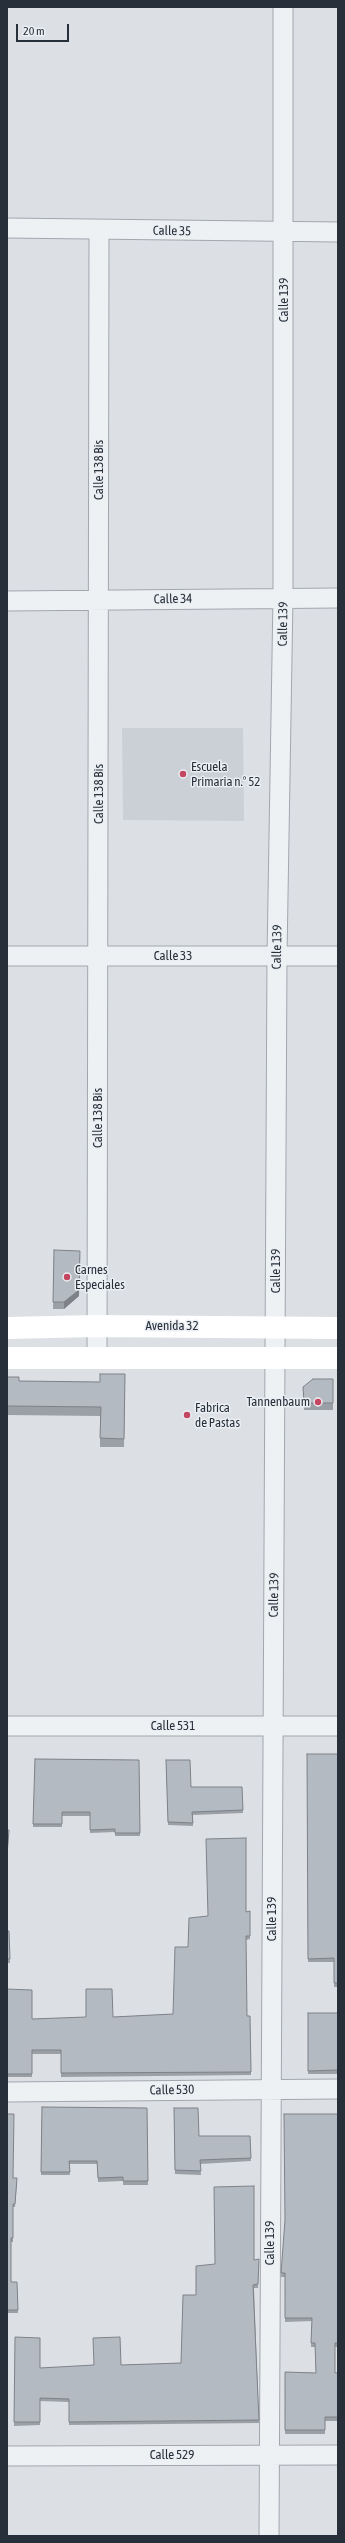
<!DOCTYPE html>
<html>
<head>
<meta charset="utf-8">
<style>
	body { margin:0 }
	#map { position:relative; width:345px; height:2543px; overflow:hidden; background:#dce0e5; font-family:"Asap Condensed",sans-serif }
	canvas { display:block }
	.frame { position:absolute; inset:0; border:8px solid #272f3a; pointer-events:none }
	.scale { position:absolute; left:16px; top:24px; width:53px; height:18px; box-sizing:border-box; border:2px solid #272f3a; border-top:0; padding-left:5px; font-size:12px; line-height:14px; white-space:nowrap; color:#272f3a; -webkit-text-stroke:3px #ebeff3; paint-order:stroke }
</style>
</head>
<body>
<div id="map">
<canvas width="345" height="2543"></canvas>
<div class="frame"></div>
<div class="scale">20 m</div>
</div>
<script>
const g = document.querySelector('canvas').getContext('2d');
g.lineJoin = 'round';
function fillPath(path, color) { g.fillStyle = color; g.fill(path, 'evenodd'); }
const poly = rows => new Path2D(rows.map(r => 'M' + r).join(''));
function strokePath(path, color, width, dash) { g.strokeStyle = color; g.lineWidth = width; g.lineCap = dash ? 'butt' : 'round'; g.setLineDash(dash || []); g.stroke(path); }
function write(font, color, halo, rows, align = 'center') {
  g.font = font + ' "Asap Condensed",sans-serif'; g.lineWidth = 3; g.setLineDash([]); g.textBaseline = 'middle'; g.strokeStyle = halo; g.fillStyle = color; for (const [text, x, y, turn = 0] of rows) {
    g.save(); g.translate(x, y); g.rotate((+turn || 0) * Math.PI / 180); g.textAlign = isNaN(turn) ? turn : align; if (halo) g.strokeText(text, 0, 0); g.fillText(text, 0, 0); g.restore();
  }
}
fillPath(poly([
	[122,728,243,728,244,821,123,820]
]), '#cad0d6');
const minor = poly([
	[7,228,338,232],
	[7,601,338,598],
	[7,956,338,956],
	[97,1358,99,230],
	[7,1726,338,1726],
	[7,2092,338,2089],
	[7,2456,338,2455],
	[269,2536,277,956,283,597,283,7]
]);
strokePath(minor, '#a2a7ae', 21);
strokePath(minor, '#eef1f4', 19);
strokePath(poly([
	[7,1328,96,1326,338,1328],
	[7,1358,338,1358]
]), '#fff', 22);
fillPath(poly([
	[54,1250,79,1296,64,1309,53,1309],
	[125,1374,124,1447,100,1447,100,1416,7,1415,7,1377,19,1381,100,1382],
	[333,1379,333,1410,304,1410,303,1387],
	[307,1754,338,1754,338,1987,334,1987,334,1962,308,1962],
	[35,1759,139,1760,140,1836,115,1836,115,1832,90,1833,90,1816,62,1816,62,1827,33,1827],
	[166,1760,191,1787,242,1787,243,1813,193,1815,193,1826,168,1825],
	[250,1911,250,1939,246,1940,247,2016,250,2016,251,2075,61,2077,61,2054,32,2054,32,2077,7,2077,7,1989,32,2019,113,2017,173,2014,188,1947,246,1912],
	[7,1931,9,1931,10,1963,7,1963],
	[308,2013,338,2013,338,2074,308,2074],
	[42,2107,147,2108,148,2185,123,2185,123,2181,98,2182,97,2164,69,2164,70,2175,41,2175],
	[174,2108,199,2136,250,2136,251,2161,200,2164,201,2175,175,2174],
	[7,2114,13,2178,17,2182,15,2207,13,2207,13,2242,11,2242,11,2282,17,2282,18,2313,7,2313],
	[338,2114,338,2347,335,2347,335,2373,338,2373,338,2421,325,2421,325,2434,285,2434,285,2372,316,2373,315,2347,311,2347,312,2321,285,2322,285,2277,281,2277,285,2220],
	[254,2260,259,2263,258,2288,254,2288,259,2423,69,2425,69,2402,40,2401,40,2425,14,2426,15,2337,40,2368,181,2363,196,2295]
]), '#9ba0a7');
fillPath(poly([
	[80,1251,79,1296,64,1309,64,1302]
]), '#7e8288');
const building = poly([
	[54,1250,80,1251,79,1290,64,1302,53,1302,54,1250],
	[100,1374,125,1374,124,1439,100,1438,101,1407,7,1406,7,1377,19,1377,19,1381,100,1382,100,1374],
	[313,1379,333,1379,333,1403,304,1403,303,1387,313,1379],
	[307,1754,338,1754,338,1983,334,1983,334,1958,308,1959,307,1754],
	[35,1759,139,1760,140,1833,115,1833,115,1829,90,1830,90,1812,62,1812,62,1824,33,1824,35,1759],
	[166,1760,190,1760,191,1787,242,1787,243,1810,192,1812,193,1823,168,1822,166,1760],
	[7,1830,9,1830,7,1855,7,1830],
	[246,1838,246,1912,250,1911,250,1936,246,1936,247,2016,250,2016,251,2072,61,2073,61,2050,32,2050,32,2074,7,2074,7,1989,32,1990,32,2019,86,2017,86,1989,112,1989,113,2017,173,2014,175,1947,188,1947,189,1918,208,1916,206,1839,246,1838],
	[7,1931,9,1931,10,1959,7,1959,7,1931],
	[308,2013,338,2013,338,2070,308,2071,308,2013],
	[42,2107,147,2108,148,2181,123,2181,123,2177,98,2178,97,2161,69,2161,70,2172,41,2172,42,2107],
	[174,2108,198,2108,199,2136,250,2136,251,2158,200,2160,201,2171,175,2170,174,2108],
	[7,2114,14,2114,13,2178,17,2178,15,2204,13,2204,13,2238,11,2238,11,2282,17,2282,18,2310,7,2310,7,2114],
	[284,2114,338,2114,338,2343,335,2343,335,2373,338,2373,338,2417,325,2417,325,2430,285,2430,285,2372,316,2373,315,2343,311,2343,312,2318,285,2318,285,2273,281,2273,285,2220,284,2114],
	[254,2186,254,2260,259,2259,258,2284,253,2285,259,2420,69,2422,69,2399,40,2398,40,2422,14,2422,15,2337,40,2338,40,2368,94,2365,93,2338,120,2337,121,2365,181,2363,183,2295,196,2295,196,2266,215,2264,214,2187,254,2186]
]);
fillPath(building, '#b4bac2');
strokePath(building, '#7e8288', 1);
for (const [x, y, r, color] of [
	[183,774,4,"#c44762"],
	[67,1277,4,"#c44762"],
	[318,1402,4,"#c44762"],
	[187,1415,4,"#c44762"]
]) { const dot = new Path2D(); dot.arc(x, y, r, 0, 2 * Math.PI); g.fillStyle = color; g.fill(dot); strokePath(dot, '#ebeff3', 1.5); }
write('13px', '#272f3a', '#ebeff3', [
	["Calle 35",172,231,1],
	["Calle 139",284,300,-90],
	["Calle 138 Bis",99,470,-90],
	["Calle 34",173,599,-1],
	["Calle 139",283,624,-89],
	["Calle 138 Bis",99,794,-90],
	["Calle 139",277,947,-89],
	["Calle 33",173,956],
	["Calle 138 Bis",98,1118,-90],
	["Calle 139",276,1271,-90],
	["Avenida 32",172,1326],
	["Calle 139",274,1595,-89],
	["Calle 531",173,1726],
	["Calle 139",272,1919,-90],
	["Calle 530",172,2090,-1],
	["Calle 139",270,2243,-90],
	["Calle 529",172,2455]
]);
write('13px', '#272f3a', '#ebeff3', [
	["Escuela",191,767],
	["Primaria n.° 52",191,782],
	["Carnes",75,1270],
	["Especiales",75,1285],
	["Tannenbaum",310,1402,"right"],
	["Fabrica",195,1408],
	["de Pastas",195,1423]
], 'left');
</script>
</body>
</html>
